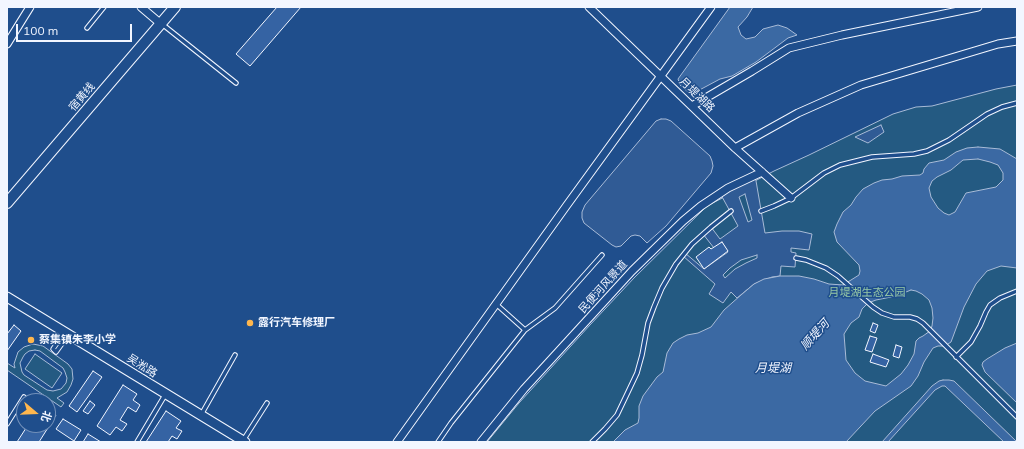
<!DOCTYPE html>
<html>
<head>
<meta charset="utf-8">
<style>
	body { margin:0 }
	#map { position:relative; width:1024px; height:449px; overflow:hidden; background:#1f4e8c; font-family:Mulish,"Noto Sans SC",sans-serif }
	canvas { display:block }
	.frame { position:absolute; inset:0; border:8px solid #f2f6ff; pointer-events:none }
	.north { position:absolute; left:16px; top:393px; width:40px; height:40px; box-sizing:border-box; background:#1f4e8c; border:1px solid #7391ba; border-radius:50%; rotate:109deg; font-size:11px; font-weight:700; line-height:16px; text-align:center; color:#f2f6ff }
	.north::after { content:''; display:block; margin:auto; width:14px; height:18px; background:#ffb74d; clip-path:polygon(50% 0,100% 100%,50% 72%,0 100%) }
	.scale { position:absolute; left:16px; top:24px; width:116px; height:18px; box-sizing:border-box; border:2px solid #f2f6ff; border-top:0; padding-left:5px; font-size:12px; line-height:14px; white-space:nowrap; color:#f2f6ff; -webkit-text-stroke:3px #1f4e8c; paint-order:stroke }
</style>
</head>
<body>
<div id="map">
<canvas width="1024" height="449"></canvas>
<div class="frame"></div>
<div class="north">北</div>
<div class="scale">100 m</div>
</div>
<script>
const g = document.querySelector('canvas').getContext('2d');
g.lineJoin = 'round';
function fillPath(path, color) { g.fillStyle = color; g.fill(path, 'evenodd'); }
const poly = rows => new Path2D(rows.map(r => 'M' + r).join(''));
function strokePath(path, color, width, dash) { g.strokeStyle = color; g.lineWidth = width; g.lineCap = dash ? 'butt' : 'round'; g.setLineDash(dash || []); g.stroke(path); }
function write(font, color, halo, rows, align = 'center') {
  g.font = font + ' Mulish,"Noto Sans SC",sans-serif'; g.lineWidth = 3; g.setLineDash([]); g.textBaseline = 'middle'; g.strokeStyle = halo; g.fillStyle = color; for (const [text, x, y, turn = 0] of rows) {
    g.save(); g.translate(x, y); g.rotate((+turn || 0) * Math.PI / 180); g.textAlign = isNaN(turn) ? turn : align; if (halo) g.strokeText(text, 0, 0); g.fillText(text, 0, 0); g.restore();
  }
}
const green = poly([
	[1017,85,1017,442,487,442,519,403,590,325,634,278,707,206,774,171,809,155,893,114,916,107,932,106,996,89,1017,85],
	[33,344,43,346,68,364,72,369,73,379,71,385,67,392,57,398,64,403,61,407,7,370,7,363,15,368,14,364,18,352,24,347,33,344],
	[35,350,40,351,63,368,65,372,67,378,66,383,61,389,53,391,47,390,24,375,22,372,20,363,23,357,25,354,29,351,35,350],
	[35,354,62,373,52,388,25,369,35,354]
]);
fillPath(green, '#245a82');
strokePath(green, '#a8bbd7', 1);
const parking = poly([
	[661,119,666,119,671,121,710,156,712,161,713,166,711,173,666,226,647,243,640,236,635,235,631,236,621,246,616,247,612,245,584,223,582,218,582,212,585,205,656,121,661,119],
	[881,125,884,132,868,143,855,137,881,125],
	[755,175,765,233,782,231,799,231,812,234,809,250,791,248,791,252,796,253,795,267,781,266,780,276,772,277,754,284,737,298,731,292,723,303,709,294,715,284,683,256,685,253,704,269,728,252,722,242,714,248,703,234,711,227,720,239,738,226,720,193,755,175],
	[745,194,752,220,748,222,739,197,745,194],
	[757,255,757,258,746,263,735,269,725,278,723,275,730,268,741,260,757,255]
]);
fillPath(parking, '#305b95');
strokePath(parking, '#a8bbd7', 1);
const water = poly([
	[730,7,753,7,747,17,738,27,741,35,746,39,755,37,763,29,778,25,787,28,797,35,788,38,756,62,732,76,720,79,692,94,688,92,680,85,678,79,730,7],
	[978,147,1000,149,1017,159,1017,268,1001,266,987,271,976,284,964,307,951,342,945,346,938,346,933,348,924,362,918,376,911,386,875,411,846,442,613,442,625,430,638,423,639,418,639,406,643,396,657,377,663,372,667,353,673,343,679,339,687,335,698,333,711,327,724,310,741,295,754,284,764,279,780,276,799,276,814,279,829,284,843,285,859,275,860,271,859,265,837,242,834,232,837,224,843,212,851,205,856,197,863,189,874,183,882,180,892,179,902,176,920,175,923,173,924,169,929,163,944,160,956,152,967,148,978,147],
	[978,159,990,162,998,165,1003,173,1003,180,996,187,966,193,955,212,949,215,944,213,938,208,931,197,929,188,932,181,937,177,951,170,963,160,978,159],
	[911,290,916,291,922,294,929,300,932,308,933,318,932,326,930,331,923,336,919,338,916,341,914,354,908,365,901,374,886,386,865,381,855,373,846,360,844,334,851,323,859,317,862,309,868,303,876,300,896,296,911,290],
	[1017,343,1017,403,985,372,982,365,983,362,987,359,1005,348,1017,343],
	[943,380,949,380,954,381,1017,442,1004,442,945,386,942,386,935,390,888,442,882,442,932,386,939,381,943,380]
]);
fillPath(water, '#3b69a3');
strokePath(water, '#a8bbd7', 1);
const building = poly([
	[277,7,301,7,250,66,236,54,277,7],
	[722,242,728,251,704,269,696,257,709,247,711,249,722,242],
	[873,323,878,325,875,333,870,331,873,323],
	[14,325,21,331,7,351,7,334,14,325],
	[870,336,877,338,872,352,865,350,870,336],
	[896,345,902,347,899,358,893,356,896,345],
	[873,354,889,360,886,367,870,362,873,354],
	[93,371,102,377,77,412,69,406,93,371],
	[123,385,137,394,133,400,140,405,136,412,128,407,120,420,127,424,122,431,116,427,110,435,97,426,123,385],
	[90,401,95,405,88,414,83,411,90,401],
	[48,410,56,415,39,442,17,442,28,425,48,425,48,410],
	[166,411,181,421,176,428,182,431,177,439,172,436,168,442,146,442,166,411],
	[63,419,81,430,74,441,56,429,63,419],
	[88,434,101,442,83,442,88,434]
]);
fillPath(building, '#3563a3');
strokePath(building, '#f2f6ff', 1);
const service = poly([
	[162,24,236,83],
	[87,28,104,7],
	[761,211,774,206,791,198,824,173,840,165,872,157,914,154,927,151,949,140,987,114,1002,107,1017,103],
	[796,258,806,260,826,268,838,276,873,307,882,313,894,317,910,317,917,319,923,323,1017,417],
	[496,304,525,330],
	[64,333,53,349,56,352,69,334],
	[956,357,971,342,980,326,986,312,990,305,1000,298,1017,291],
	[201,415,235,355],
	[7,424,24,397],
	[244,439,267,403],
	[137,442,165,395],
	[438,442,451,423,525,330,555,308,602,255],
	[592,442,605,429,617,415,628,392,637,373,642,355,648,323,654,307,662,288,676,264,692,244,711,227,731,211]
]);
const minor = poly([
	[141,7,161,24],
	[589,7,735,148,791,198],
	[7,44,30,7],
	[692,106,752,71,789,48,842,35,978,7],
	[735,148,798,113,861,85,998,44,1017,41],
	[397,442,567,205,711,7],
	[481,442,524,389,632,271,683,221,701,206,728,188,762,172]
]);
const tertiary = poly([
	[7,297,245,442]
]);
const secondary = poly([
	[7,203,175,7]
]);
strokePath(service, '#f2f6ff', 5.5);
strokePath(minor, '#f2f6ff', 9);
strokePath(tertiary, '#f2f6ff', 11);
strokePath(secondary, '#f2f6ff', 12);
strokePath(service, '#1f4e8c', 3.5);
strokePath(minor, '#1f4e8c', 7);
strokePath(tertiary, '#1f4e8c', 9);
strokePath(secondary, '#1f4e8c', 10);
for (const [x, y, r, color] of [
	[250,323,4,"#ffb74d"],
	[31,340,4,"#ffb74d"]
]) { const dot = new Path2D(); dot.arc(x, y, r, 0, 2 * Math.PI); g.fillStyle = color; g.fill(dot); strokePath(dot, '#1f4e8c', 1.5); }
write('11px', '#f2f6ff', '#1f4e8c', [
	["月堤湖路",697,95,44],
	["宿黄线",82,97,-49],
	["民便河风景道",603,287,-48],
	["吴淞路",142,366,32]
]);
write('11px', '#97c8a6', '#1f4e8c', [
	["月堤湖生态公园",867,293]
]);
write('bold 11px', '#f2f6ff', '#1f4e8c', [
	["露行汽车修理厂",258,323],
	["蔡集镇朱李小学",39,340]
], 'left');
write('italic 12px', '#f2f6ff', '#1f4e8c', [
	["顺堤河",815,335,-48],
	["月堤湖",773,368]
]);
</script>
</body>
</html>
